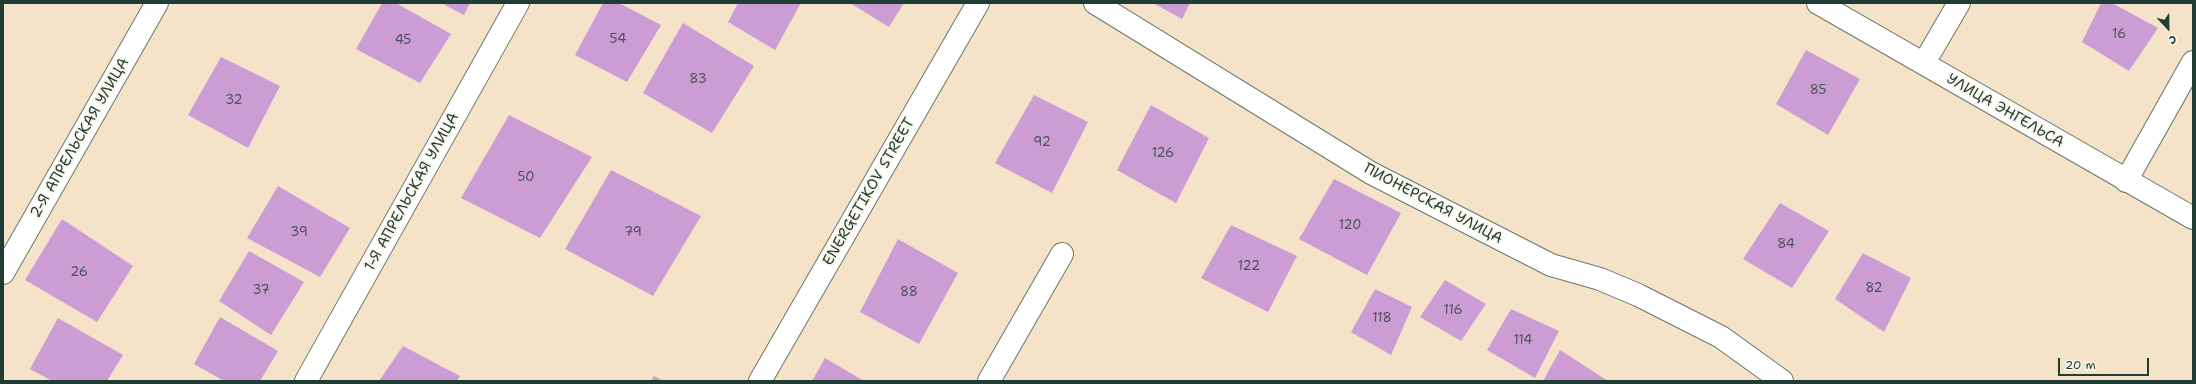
<!DOCTYPE html>
<html>
<head>
<meta charset="utf-8">
<style>
	body { margin:0 }
	#map { position:relative; width:2196px; height:384px; overflow:hidden; background:#f5e3c9; font-family:"Shantell Sans",sans-serif }
	canvas { display:block }
	.frame { position:absolute; inset:0; border:4px solid #1f3d34; pointer-events:none }
	.north { position:absolute; left:2148px; top:8px; width:40px; height:40px; -webkit-text-stroke:3px #fbf7ec; paint-order:stroke; rotate:158deg; font-size:11px; font-weight:700; line-height:16px; text-align:center; color:#1f3d34 }
	.north::after { content:''; display:block; margin:auto; width:14px; height:18px; background:#1f3d34; clip-path:polygon(50% 0,100% 100%,50% 72%,0 100%) }
	.scale { position:absolute; left:2058px; top:358px; width:91px; height:18px; box-sizing:border-box; border:2px solid #1f3d34; border-top:0; padding-left:5px; font-size:12px; line-height:14px; white-space:nowrap; color:#1f3d34; -webkit-text-stroke:3px #fbf7ec; paint-order:stroke }
</style>
</head>
<body>
<div id="map">
<canvas width="2196" height="384"></canvas>
<div class="frame"></div>
<div class="north">С</div>
<div class="scale">20 m</div>
</div>
<script>
const g = document.querySelector('canvas').getContext('2d');
g.lineJoin = 'round';
function fillPath(path, color) { g.fillStyle = color; g.fill(path, 'evenodd'); }
const poly = rows => new Path2D(rows.map(r => 'M' + r).join(''));
function strokePath(path, color, width, dash) { g.strokeStyle = color; g.lineWidth = width; g.lineCap = dash ? 'butt' : 'round'; g.setLineDash(dash || []); g.stroke(path); }
function write(font, color, halo, rows, align = 'center') {
  g.font = font + ' "Shantell Sans",sans-serif'; g.lineWidth = 4; g.setLineDash([]); g.textBaseline = 'middle'; g.strokeStyle = halo; g.fillStyle = color; for (const [text, x, y, turn = 0] of rows) {
    g.save(); g.translate(x, y); g.rotate((+turn || 0) * Math.PI / 180); g.textAlign = isNaN(turn) ? turn : align; if (halo) g.strokeText(text, 0, 0); g.fillText(text, 0, 0); g.restore();
  }
}
fillPath(poly([
	[382,3,396,3,451,34,420,83,356,49],
	[441,3,470,3,464,15],
	[603,3,619,3,661,25,627,82,575,55],
	[738,3,801,3,775,50,728,22],
	[850,3,904,3,889,27],
	[1153,3,1190,3,1182,19],
	[2101,3,2112,3,2158,28,2129,71,2082,42],
	[683,23,754,66,712,133,643,93],
	[1806,50,1860,79,1828,135,1776,104],
	[221,57,280,86,248,148,188,115],
	[1034,95,1088,122,1052,193,995,163],
	[1151,105,1209,138,1176,203,1117,170],
	[509,115,592,157,540,238,461,198],
	[611,170,701,216,653,296,565,249],
	[1334,179,1401,213,1367,275,1299,239],
	[278,186,350,228,320,277,247,238],
	[1780,203,1829,231,1792,288,1743,259],
	[62,219,133,266,97,322,25,280],
	[1231,225,1297,256,1268,312,1201,278],
	[898,239,958,273,919,344,860,312],
	[249,251,304,282,271,335,219,301],
	[1863,253,1911,278,1884,332,1835,299],
	[1445,280,1486,304,1461,341,1420,317],
	[1375,289,1412,307,1391,355,1351,332],
	[1511,309,1559,331,1535,378,1487,350],
	[220,317,278,351,260,381,224,381,194,364],
	[58,318,123,355,107,381,52,381,30,369],
	[403,346,460,376,457,381,379,381],
	[1560,350,1608,381,1543,381],
	[825,358,864,381,812,381],
	[654,376,664,381,651,381]
]), '#cc9cd4');
const minor = poly([
	[1095,3,1371,173,1551,265,1600,279,1638,295,1721,337,1782,381],
	[1818,3,2193,218],
	[1924,63,1959,3],
	[2126,181,2193,62],
	[3,273,157,3],
	[306,381,518,3],
	[760,381,978,3],
	[989,381,1062,254]
]);
strokePath(minor, '#6a7768', 24);
strokePath(minor, '#fff', 22);
write('13px', '#4a555c', null, [
	["16",2119,35],
	["54",618,40],
	["45",403,41],
	["83",698,80],
	["85",1818,91],
	["32",234,101],
	["92",1042,143],
	["126",1163,154],
	["50",526,178],
	["120",1350,226],
	["39",299,233],
	["79",633,233],
	["84",1786,245],
	["122",1249,267],
	["26",79,273],
	["82",1874,289],
	["37",261,291],
	["88",909,293],
	["116",1453,311],
	["118",1382,319],
	["114",1523,341]
]);
write('15px', '#1f3d34', '#fbf7ec', [
	["УЛИЦА ЭНГЕЛЬСА",2005,111,30],
	["2-Я АПРЕЛЬСКАЯ УЛИЦА",80,138,-60],
	["1-Я АПРЕЛЬСКАЯ УЛИЦА",412,192,-61],
	["ENERGETIKOV STREET",869,192,-60],
	["ПИОНЕРСКАЯ УЛИЦА",1433,204,28]
]);
</script>
</body>
</html>
